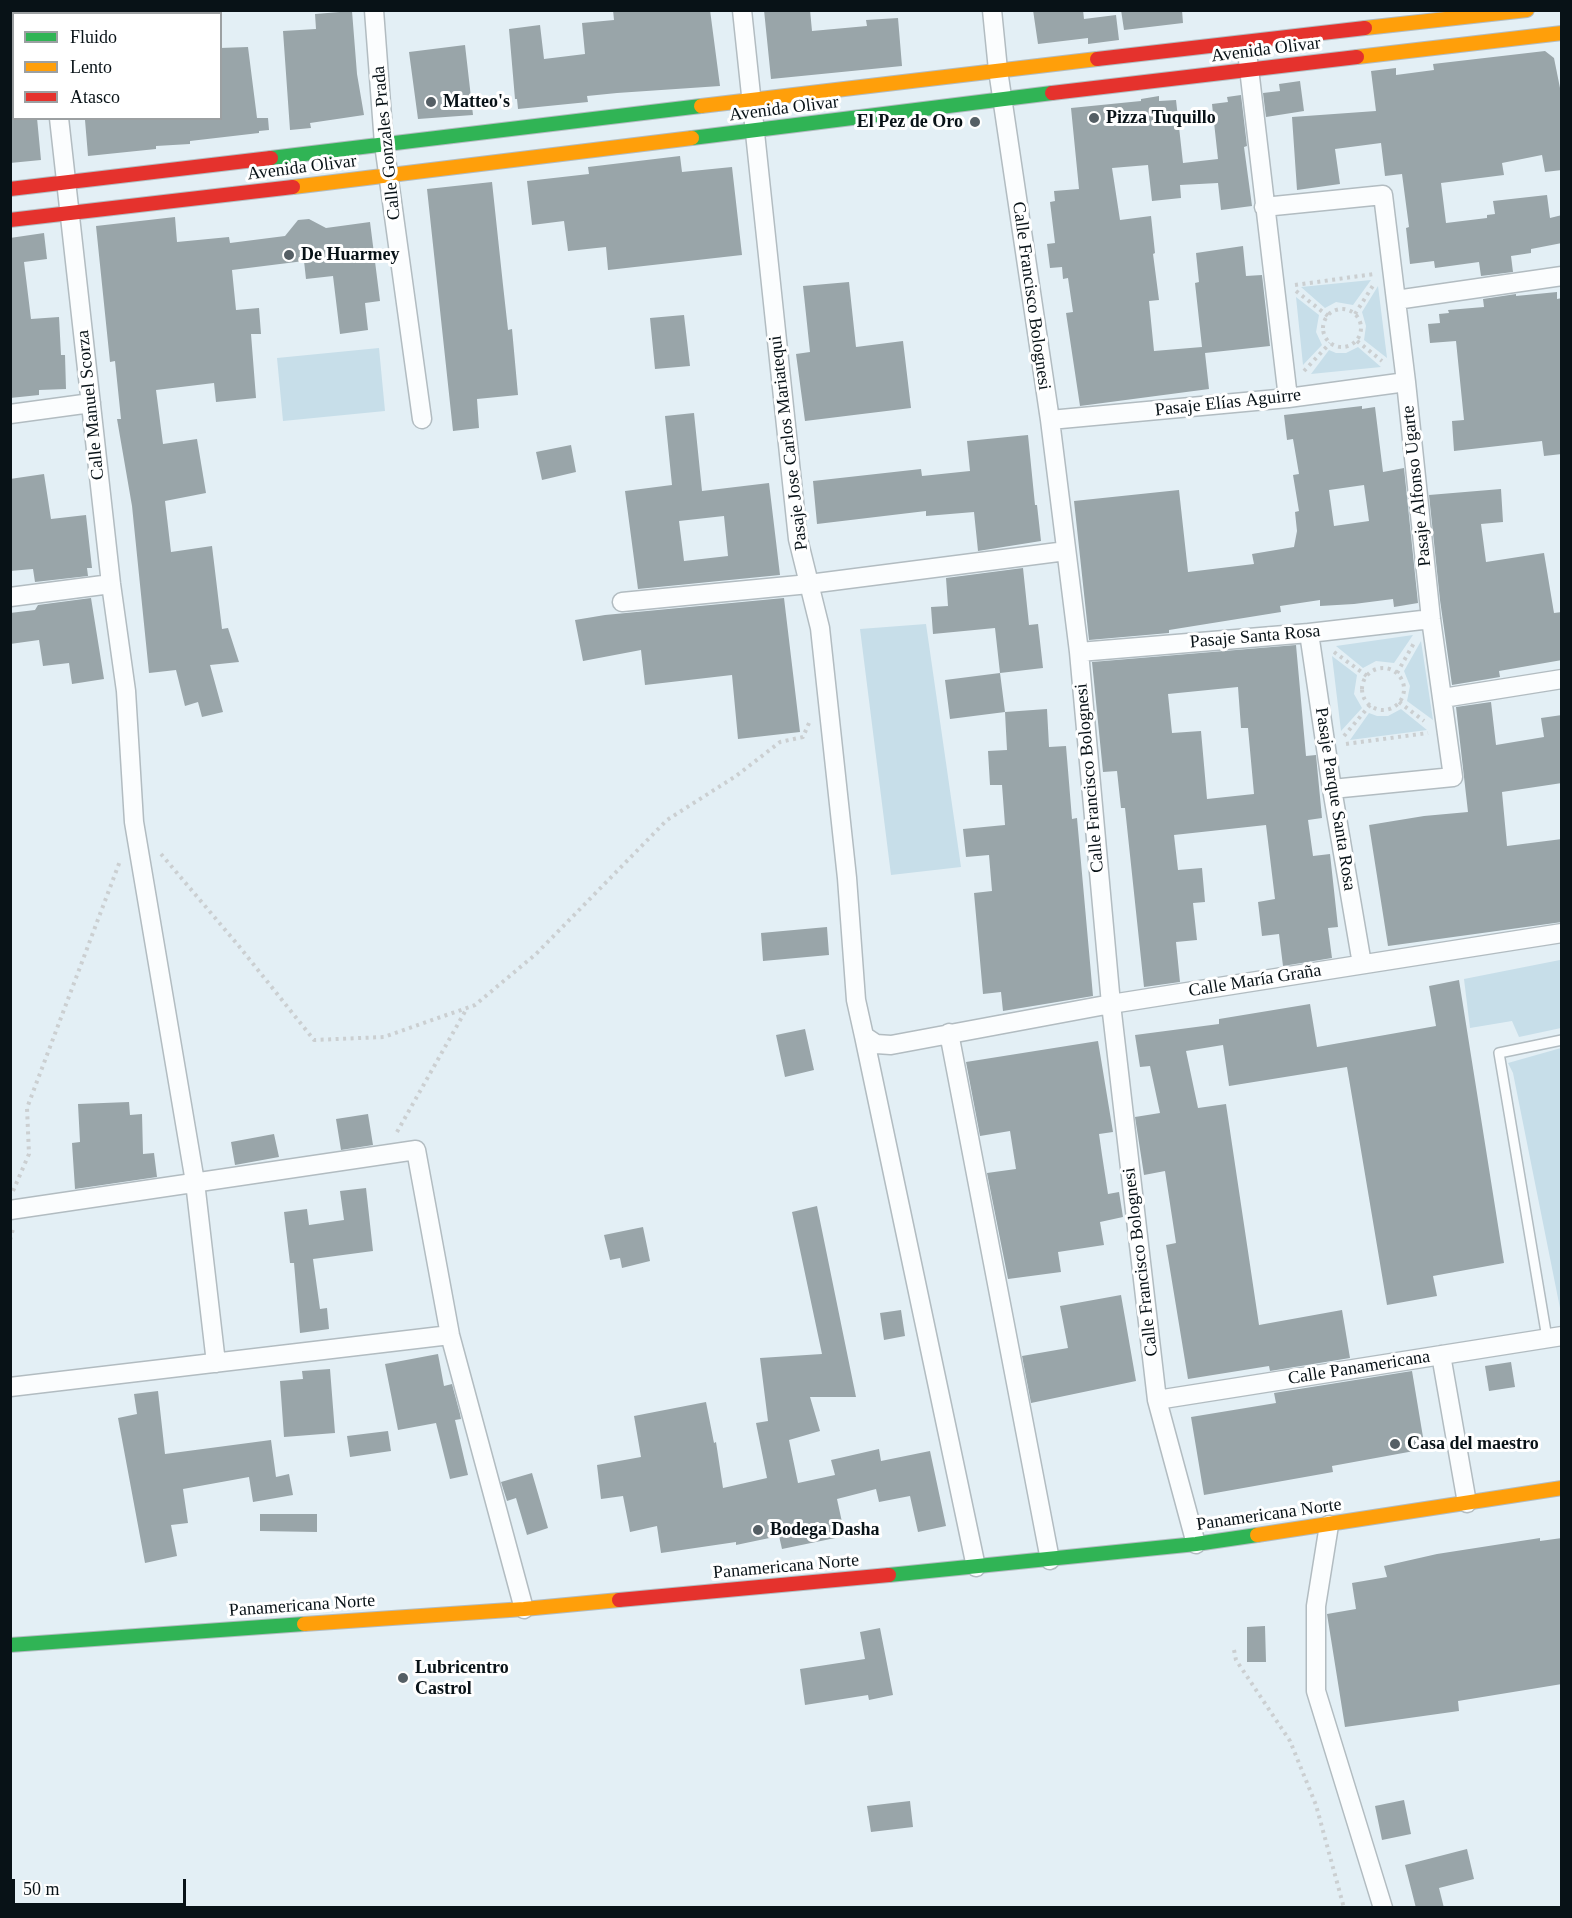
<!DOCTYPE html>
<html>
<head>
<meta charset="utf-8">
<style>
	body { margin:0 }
	#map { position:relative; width:1572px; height:1918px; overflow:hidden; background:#e3eff5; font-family:Georgia,serif }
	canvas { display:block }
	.frame { position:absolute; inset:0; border:12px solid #081217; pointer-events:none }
	.legend { position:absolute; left:12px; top:12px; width:210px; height:108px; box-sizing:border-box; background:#fff; border:2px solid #9ca0a2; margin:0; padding:8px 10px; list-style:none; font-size:18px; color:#081217 }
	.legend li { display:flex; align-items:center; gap:12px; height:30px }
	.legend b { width:30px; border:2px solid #9ca0a2 }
	.scale { position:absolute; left:12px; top:1879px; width:174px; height:27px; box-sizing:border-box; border:3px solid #081217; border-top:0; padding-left:8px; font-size:18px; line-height:21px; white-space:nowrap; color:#081217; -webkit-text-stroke:4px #fff; paint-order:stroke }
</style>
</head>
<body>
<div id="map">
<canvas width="1572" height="1918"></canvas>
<div class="frame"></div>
<ul class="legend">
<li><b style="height:8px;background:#30b455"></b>Fluido</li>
<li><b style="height:8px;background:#ff9f0a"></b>Lento</li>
<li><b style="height:8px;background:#e5322d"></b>Atasco</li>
</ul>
<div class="scale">50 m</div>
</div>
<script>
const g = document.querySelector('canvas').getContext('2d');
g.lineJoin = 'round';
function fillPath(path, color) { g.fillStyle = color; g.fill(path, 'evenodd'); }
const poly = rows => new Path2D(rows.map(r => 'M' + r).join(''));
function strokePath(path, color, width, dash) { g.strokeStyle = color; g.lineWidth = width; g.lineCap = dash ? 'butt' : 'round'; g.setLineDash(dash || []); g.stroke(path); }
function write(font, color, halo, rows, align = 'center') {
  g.font = font + ' Georgia,serif'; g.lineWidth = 6; g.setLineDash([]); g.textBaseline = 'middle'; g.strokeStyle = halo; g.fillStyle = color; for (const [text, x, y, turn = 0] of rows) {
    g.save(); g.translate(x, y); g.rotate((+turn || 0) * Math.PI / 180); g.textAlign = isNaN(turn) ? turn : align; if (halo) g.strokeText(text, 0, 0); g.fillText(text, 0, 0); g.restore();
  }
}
fillPath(poly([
	[1371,280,1353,305,1336,302,1325,308,1301,287],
	[1378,286,1387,358,1364,340,1366,326,1362,312],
	[1296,297,1319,315,1316,332,1322,345,1303,365],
	[1358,347,1381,367,1311,374,1329,350,1336,353,1346,353],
	[379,348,385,411,283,421,277,358],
	[926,624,961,867,891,875,860,629],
	[1413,635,1394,663,1376,661,1363,668,1336,646],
	[1421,641,1433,720,1407,701,1410,686,1404,671],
	[1332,656,1357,675,1354,694,1362,708,1341,731],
	[1401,709,1427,730,1350,740,1369,713,1377,716,1388,716],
	[1560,960,1561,1028,1519,1037,1512,1021,1470,1028,1464,979],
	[1561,1048,1562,1048,1561,1313,1513,1073,1508,1063]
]), '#c7dee9');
fillPath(poly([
	[613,10,710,10,720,86,617,93,587,96,588,102,518,109,517,99,515,99,509,29,540,25,544,59,585,54,582,23,614,20],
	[764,10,810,10,812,31,867,26,866,20,898,18,902,66,771,79],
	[1033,10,1083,10,1084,19,1116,15,1119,40,1088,44,1088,38,1038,44],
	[1121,10,1182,10,1183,23,1124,30],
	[352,11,357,74,364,115,310,123,311,128,290,130,283,31,316,29,315,14],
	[465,45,473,115,418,119,409,52],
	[248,47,257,118,268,118,269,130,259,131,259,133,190,141,190,144,156,146,156,149,88,156,85,120,220,118,220,48],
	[1545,51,1554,58,1562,98,1562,170,1545,172,1542,155,1502,163,1504,175,1441,183,1446,223,1487,218,1487,215,1495,214,1493,201,1547,195,1550,218,1562,215,1562,243,1531,249,1531,253,1511,256,1513,272,1481,276,1479,262,1435,268,1434,261,1410,264,1406,228,1409,227,1402,174,1385,176,1381,143,1335,149,1340,184,1297,190,1292,117,1376,111,1371,71,1396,68,1396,75,1434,70,1433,64],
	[1300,81,1304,111,1266,117,1263,93,1280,91,1279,84],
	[1241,95,1247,146,1244,147,1252,206,1221,210,1218,183,1180,185,1181,198,1152,201,1148,165,1112,168,1120,220,1151,216,1155,253,1153,254,1159,300,1149,301,1154,351,1202,347,1195,283,1199,282,1196,253,1243,246,1246,276,1262,275,1270,346,1205,353,1209,389,1080,406,1066,313,1073,312,1068,278,1063,279,1062,267,1050,268,1047,244,1055,243,1050,202,1055,201,1054,191,1079,189,1071,108,1141,101,1141,99,1159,96,1159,101,1176,100,1183,163,1218,159,1212,104,1228,102,1227,97],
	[10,118,37,118,41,160,10,163],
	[680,156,682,172,732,167,742,255,608,270,606,247,568,251,564,221,532,225,527,181,589,174,588,167],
	[492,182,503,285,508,330,512,329,518,395,477,399,479,428,453,431,427,189],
	[175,217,177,242,229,237,230,243,285,236,298,220,309,219,326,228,370,222,380,301,365,303,368,330,340,334,333,276,306,279,304,261,232,270,236,310,259,308,261,334,251,334,256,398,216,402,214,383,156,390,163,444,197,439,206,493,165,501,171,552,212,546,222,629,228,628,239,662,210,665,223,712,202,717,198,702,185,706,176,670,149,673,132,506,117,419,121,419,115,361,110,362,96,226],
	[44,233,47,259,24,262,31,319,59,317,61,355,65,355,66,389,39,390,39,395,10,398,10,238],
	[849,282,856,347,903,341,911,408,805,421,796,354,810,352,803,286],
	[1557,292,1557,299,1562,298,1562,454,1544,456,1542,441,1454,451,1452,421,1464,420,1456,341,1430,343,1428,324,1440,323,1439,314,1449,313,1448,310,1484,307,1483,299,1516,294,1516,296],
	[684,315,690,366,655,369,650,318],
	[1362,406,1362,409,1375,407,1383,472,1404,468,1418,603,1394,607,1393,599,1354,604,1320,606,1320,600,1280,606,1281,612,1169,630,1169,633,1089,640,1074,501,1179,490,1188,572,1254,564,1252,554,1294,547,1297,531,1295,512,1299,511,1293,475,1299,474,1293,439,1287,440,1284,415],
	[1364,485,1369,521,1334,526,1329,490],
	[694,413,702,491,769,483,780,575,638,589,625,491,672,485,665,416],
	[724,516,728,556,684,561,679,521],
	[1028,435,1035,505,1037,505,1041,541,978,551,974,512,926,516,926,511,817,524,813,481,921,469,922,476,970,471,967,441],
	[571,445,576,472,542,480,536,452],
	[44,474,51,519,86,515,92,568,87,568,88,576,35,582,33,569,10,571,10,479],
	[1501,489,1503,522,1481,524,1486,562,1544,553,1554,613,1562,612,1562,660,1499,671,1500,677,1452,685,1440,600,1429,495],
	[1023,568,1029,625,1038,624,1043,668,1000,673,995,628,933,634,931,607,948,606,946,578],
	[91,598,104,679,72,684,69,663,43,666,39,640,10,644,10,613,35,610,38,605],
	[784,598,800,732,738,739,732,675,645,685,641,650,583,661,575,620,605,615],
	[1296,645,1306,756,1316,755,1322,818,1308,820,1313,856,1330,854,1338,927,1328,928,1332,958,1283,966,1279,934,1262,936,1258,902,1275,899,1266,825,1174,835,1178,870,1202,868,1205,902,1193,903,1197,940,1176,942,1180,982,1144,987,1125,808,1121,808,1117,771,1103,772,1092,662],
	[1238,687,1241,728,1248,728,1254,794,1207,799,1201,731,1172,733,1168,694],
	[1000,673,1005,712,950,719,945,680],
	[1491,702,1496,745,1544,737,1541,718,1562,715,1562,783,1502,792,1507,846,1562,839,1562,922,1388,946,1369,825,1424,816,1468,812,1456,707],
	[1047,709,1049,747,1066,746,1072,819,1077,818,1093,996,1003,1011,1001,992,983,994,974,893,992,891,989,855,966,857,963,829,1005,825,1002,785,990,785,988,751,1007,750,1005,712],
	[827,927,829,955,763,961,761,933],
	[1459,980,1504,1263,1433,1276,1437,1296,1387,1305,1347,1067,1229,1086,1223,1045,1186,1051,1198,1108,1226,1104,1259,1325,1342,1310,1350,1358,1270,1371,1269,1366,1188,1379,1166,1245,1176,1243,1165,1171,1144,1175,1135,1117,1160,1113,1150,1066,1140,1067,1135,1035,1219,1024,1219,1019,1310,1004,1317,1047,1436,1026,1429,986],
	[805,1029,814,1070,785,1077,776,1035],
	[1098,1041,1113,1132,1099,1134,1102,1155,1108,1194,1119,1192,1123,1217,1100,1222,1104,1245,1058,1252,1061,1272,1008,1279,987,1173,1016,1169,1010,1131,980,1136,966,1062],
	[129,1102,130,1115,142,1114,143,1154,154,1153,157,1177,75,1189,72,1143,80,1142,78,1104],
	[368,1114,373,1145,341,1150,336,1119],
	[274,1134,279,1157,235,1165,231,1142],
	[366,1188,373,1251,313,1259,320,1309,327,1308,329,1329,300,1333,294,1263,290,1263,284,1212,307,1209,309,1225,344,1220,340,1191],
	[817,1206,856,1397,810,1397,820,1431,789,1440,798,1483,835,1475,831,1460,879,1449,881,1461,930,1451,946,1526,918,1532,910,1496,879,1502,876,1489,837,1499,845,1536,782,1549,779,1536,736,1545,736,1542,661,1553,657,1526,630,1532,623,1496,601,1499,597,1465,641,1457,634,1416,706,1402,714,1443,716,1442,723,1488,767,1478,756,1423,768,1421,760,1358,822,1354,792,1212],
	[643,1227,650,1261,622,1268,620,1258,610,1260,604,1235],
	[1121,1295,1136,1381,1031,1403,1022,1356,1068,1348,1060,1306],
	[901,1310,905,1336,884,1340,880,1313],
	[438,1354,444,1386,452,1384,460,1414,461,1419,455,1420,468,1475,450,1479,436,1423,398,1430,385,1364],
	[1511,1362,1515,1387,1489,1391,1485,1366],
	[330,1369,335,1433,284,1437,280,1381,303,1379,302,1371],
	[1412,1371,1425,1449,1332,1466,1333,1472,1204,1495,1191,1417,1276,1403,1274,1393],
	[158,1391,165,1454,271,1440,276,1477,289,1474,293,1495,253,1502,249,1477,183,1489,188,1523,171,1525,177,1556,145,1563,118,1418,137,1414,134,1394],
	[388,1431,391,1451,350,1457,347,1436],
	[532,1473,548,1528,527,1535,516,1498,507,1501,501,1482],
	[260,1514,317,1514,317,1532,260,1531],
	[1540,1538,1540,1541,1562,1538,1562,1684,1458,1701,1459,1711,1345,1727,1327,1614,1356,1609,1352,1583,1387,1577,1384,1566,1437,1554],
	[1265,1626,1266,1662,1247,1662,1247,1627],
	[880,1628,893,1695,869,1700,868,1695,805,1705,800,1669,865,1659,860,1632],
	[1404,1800,1411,1834,1382,1840,1375,1806],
	[910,1801,913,1827,871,1832,867,1806],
	[1467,1849,1474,1879,1439,1888,1444,1908,1416,1908,1405,1865]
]), '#99a5a9');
const lane = poly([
	[1547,1338,1499,1053,1562,1040]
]);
const street = poly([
	[47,10,48,14],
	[374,10,384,144,422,419],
	[742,10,798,539,820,628,847,878,856,1000,864,1036,876,1044,891,1045,1111,1004,1562,933],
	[992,10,998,70,1050,420,1079,652,1111,1004,1157,1400,1196,1544],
	[1248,60,1288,398],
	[59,118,111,584,126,691,134,822,195,1182,216,1363],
	[1264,207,1383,195,1406,382,1431,619,1453,777,1332,789],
	[1396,300,1562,276],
	[10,414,91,403],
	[1050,420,1288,398,1406,382],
	[10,597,111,584],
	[622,602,809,584,1066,551],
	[1309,633,1332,789,1362,964],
	[1079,652,1309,633,1431,619],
	[1443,698,1562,679],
	[949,1033,1050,1560],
	[864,1036,976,1567],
	[10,1210,416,1150,450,1335,524,1609],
	[1441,1355,1467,1503],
	[10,1387,450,1335],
	[1157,1400,1562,1336],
	[1329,1525,1316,1606,1316,1691,1383,1908]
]);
const fast = poly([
	[692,138,1052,93],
	[271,158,701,106],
	[889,1575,1196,1544,1257,1535],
	[10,1645,304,1624]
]);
const slow = poly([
	[1365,28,1527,10],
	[1357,57,1562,33],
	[701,106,1097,59],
	[293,187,692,138],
	[1257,1535,1562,1488],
	[304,1624,524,1609,619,1600]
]);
const jam = poly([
	[1097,59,1365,28],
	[1052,93,1357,57],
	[10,189,271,158],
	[10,220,293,187],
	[619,1600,889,1575]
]);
strokePath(lane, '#b2bcc1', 12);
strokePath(street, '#b2bcc1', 21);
strokePath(fast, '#b2bcc1', 16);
strokePath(slow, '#b2bcc1', 16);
strokePath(jam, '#b2bcc1', 16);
strokePath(poly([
	[1295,285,1374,274],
	[1296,291,1328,316],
	'1323 328a19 19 0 1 1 38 0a19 19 0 1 1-38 0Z',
	[1355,314,1374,284],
	[1357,341,1382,361],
	[1304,371,1330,343],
	[1334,652,1367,676],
	'1362 689a21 21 0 1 1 42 0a21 21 0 1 1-42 0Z',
	[1397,673,1414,643],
	[1399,702,1424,721],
	[1344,736,1370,705],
	[1346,744,1428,733],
	[161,854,238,945,314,1040,384,1037,475,1005,536,954,667,820,736,776,780,742,803,737,809,723],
	[397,1132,467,1008],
	[13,1191,29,1154,27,1108,120,861],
	[10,1240,13,1229],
	[1234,1650,1236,1660,1290,1741,1316,1805,1344,1908]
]), '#cbcfd1', 4, [3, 4.5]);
strokePath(lane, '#fbfdfe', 9);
strokePath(street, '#fbfdfe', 18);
strokePath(fast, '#30b455', 14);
strokePath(slow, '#ff9f0a', 14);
strokePath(jam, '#e5322d', 14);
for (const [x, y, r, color] of [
	[431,102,6,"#555f65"],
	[1094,118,6,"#555f65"],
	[975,122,6,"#555f65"],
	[289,255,6,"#555f65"],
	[1395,1444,6,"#555f65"],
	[758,1530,6,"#555f65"],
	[403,1678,6,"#555f65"]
]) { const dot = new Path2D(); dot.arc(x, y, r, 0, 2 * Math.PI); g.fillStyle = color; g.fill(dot); strokePath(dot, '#fff', 2); }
write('18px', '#081217', '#fff', [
	["Avenida Olivar",1266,50,-7],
	["Avenida Olivar",784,109,-7],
	["Calle Gonzales Prada",387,143,-96],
	["Avenida Olivar",302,168,-7],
	["Calle Francisco Bolognesi",1031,296,82],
	["Pasaje Elías Aguirre",1228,403,-6],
	["Calle Manuel Scorza",91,405,-96],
	["Pasaje Jose Carlos Mariatequi",789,443,-97],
	["Pasaje Alfonso Ugarte",1417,486,-96],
	["Pasaje Santa Rosa",1255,637,-5],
	["Calle Francisco Bolognesi",1090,778,-95],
	["Pasaje Parque Santa Rosa",1335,799,81],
	["Calle María Graña",1255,981,-9],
	["Calle Francisco Bolognesi",1141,1262,-97],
	["Calle Panamericana",1359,1368,-9],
	["Panamericana Norte",1269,1515,-8],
	["Panamericana Norte",786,1567,-5],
	["Panamericana Norte",302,1606,-4]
]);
write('bold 18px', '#081217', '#fff', [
	["Matteo's",443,102],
	["Pizza Tuquillo",1106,118],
	["El Pez de Oro",963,122,"right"],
	["De Huarmey",301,255],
	["Casa del maestro",1407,1444],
	["Bodega Dasha",770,1530],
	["Lubricentro",415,1668],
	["Castrol",415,1689]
], 'left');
</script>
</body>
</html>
